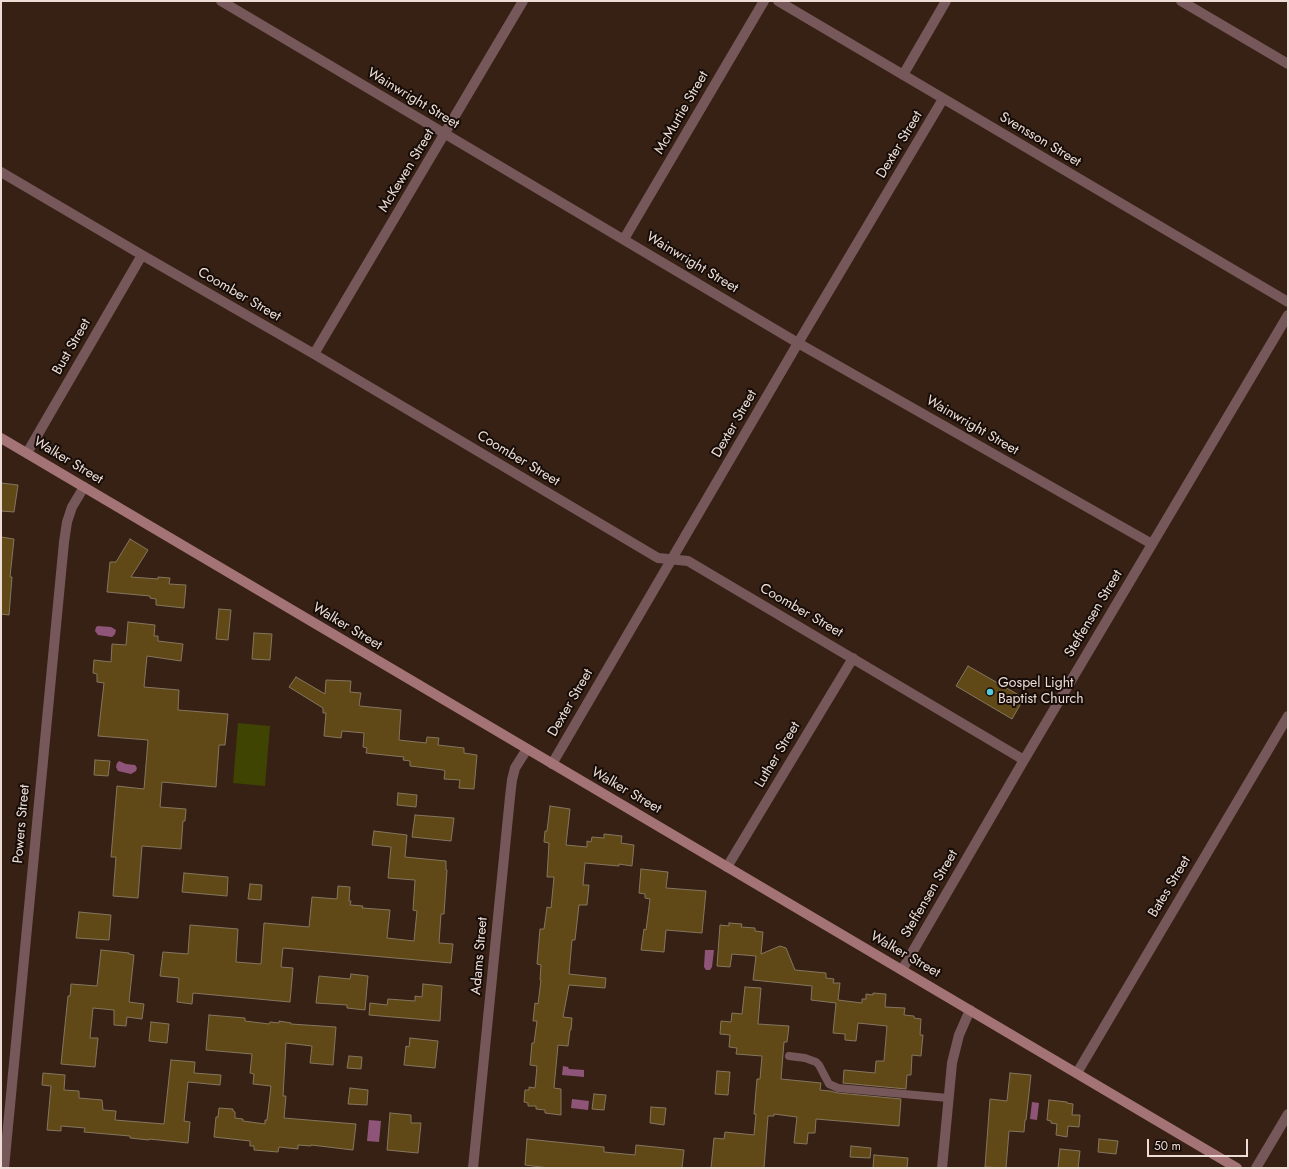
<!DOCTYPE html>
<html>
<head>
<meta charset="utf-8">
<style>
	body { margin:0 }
	#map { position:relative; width:1289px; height:1169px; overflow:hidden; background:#372115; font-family:Jost,sans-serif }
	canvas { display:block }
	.frame { position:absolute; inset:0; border:2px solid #edddd6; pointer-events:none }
	.scale { position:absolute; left:1147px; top:1139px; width:101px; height:18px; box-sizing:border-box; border:2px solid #edddd6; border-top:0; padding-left:5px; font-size:12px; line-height:14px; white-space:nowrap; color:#edddd6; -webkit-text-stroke:3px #170d08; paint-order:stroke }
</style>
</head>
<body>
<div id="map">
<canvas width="1289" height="1169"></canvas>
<div class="frame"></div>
<div class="scale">50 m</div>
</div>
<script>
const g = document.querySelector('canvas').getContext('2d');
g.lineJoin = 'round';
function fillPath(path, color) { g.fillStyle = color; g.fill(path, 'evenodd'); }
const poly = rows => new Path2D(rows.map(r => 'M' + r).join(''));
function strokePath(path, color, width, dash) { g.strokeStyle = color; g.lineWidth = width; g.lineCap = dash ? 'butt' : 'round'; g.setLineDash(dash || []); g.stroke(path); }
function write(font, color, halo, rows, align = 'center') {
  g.font = font + ' Jost,sans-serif'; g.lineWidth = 4; g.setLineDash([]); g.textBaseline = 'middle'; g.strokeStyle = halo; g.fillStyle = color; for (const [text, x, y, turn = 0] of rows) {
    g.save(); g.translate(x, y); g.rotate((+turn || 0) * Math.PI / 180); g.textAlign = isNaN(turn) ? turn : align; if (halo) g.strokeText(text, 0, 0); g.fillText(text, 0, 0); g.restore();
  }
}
fillPath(poly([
	[238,723,270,726,265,786,233,783]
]), '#404403');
fillPath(poly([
	[98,626,111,627,116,630,115,634,112,637,98,635,95,631,96,627],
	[119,761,126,764,135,765,137,768,136,771,131,774,118,771,116,767,117,763],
	[705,950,714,950,712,967,710,970,706,970,704,967],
	[563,1066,568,1067,569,1069,584,1070,584,1077,562,1075],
	[572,1099,589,1101,588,1110,571,1108],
	[1032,1102,1039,1103,1037,1120,1030,1119],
	[369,1120,381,1121,379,1142,367,1141]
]), '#8f5579');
const building = poly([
	[1,483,18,485,14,512,1,511,1,483],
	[1,537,14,539,10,577,12,577,9,615,1,614,1,537],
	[130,539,148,550,131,577,158,579,158,577,170,578,169,584,186,585,184,608,156,605,156,599,150,598,150,596,107,592,110,562,116,562,130,539],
	[219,609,231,610,228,640,216,639,219,609],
	[128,622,155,625,154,636,158,636,158,641,183,644,181,661,147,656,144,687,179,690,178,710,228,714,225,745,219,745,216,787,162,782,160,807,186,809,185,821,183,821,181,849,142,846,138,898,113,896,116,857,111,857,117,786,144,789,148,740,98,736,104,683,97,682,97,674,93,673,94,660,111,662,112,644,126,645,128,622],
	[254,633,272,634,270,660,252,659,254,633],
	[968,666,1024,698,1012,719,956,686,968,666],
	[296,677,325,694,326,680,351,681,350,692,361,693,359,705,360,706,401,710,399,740,426,743,427,737,439,738,438,745,464,748,464,753,477,755,474,789,459,788,460,780,444,779,445,771,443,770,410,766,410,761,403,760,404,757,366,753,367,748,363,747,364,733,342,731,341,738,324,736,326,713,323,713,323,708,289,687,296,677],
	[95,760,110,761,108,776,94,775,95,760],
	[398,793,417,795,416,807,397,805,398,793],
	[550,806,570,809,566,845,587,847,587,841,591,842,592,837,604,838,604,834,622,836,621,843,634,845,632,866,619,864,619,866,585,863,583,885,589,885,587,905,579,905,575,940,572,940,569,974,606,978,605,988,569,985,563,1017,572,1018,571,1030,570,1030,568,1046,558,1045,554,1088,561,1089,561,1115,545,1113,545,1110,536,1109,536,1106,528,1106,528,1103,524,1102,525,1090,529,1090,529,1087,535,1088,537,1066,530,1065,532,1043,534,1043,537,1021,533,1021,535,1003,538,1004,541,980,540,980,541,965,537,964,540,929,544,929,547,907,551,908,554,877,547,877,549,843,544,842,545,831,547,831,550,806],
	[415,815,454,818,451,841,412,837,415,815],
	[374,831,407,835,405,857,446,861,446,870,447,870,444,914,441,914,439,943,453,944,451,963,283,948,281,967,293,968,290,1002,193,993,192,1004,177,1002,179,978,160,976,163,952,188,954,190,925,238,929,236,962,261,964,264,923,309,927,312,897,337,899,338,886,350,887,349,901,351,901,350,905,363,906,362,908,390,910,387,938,414,941,417,911,413,910,415,880,388,878,391,847,372,845,374,831],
	[641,869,668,872,666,888,706,891,702,933,666,930,664,952,641,950,644,929,646,930,650,899,645,898,645,894,639,893,641,869],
	[184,873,228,877,227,896,182,892,184,873],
	[250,884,262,885,261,900,248,899,250,884],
	[79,912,111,915,109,940,76,938,79,912],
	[729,923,742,924,741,927,755,928,755,931,763,932,761,954,780,946,786,948,795,970,826,973,826,978,834,979,833,983,840,983,838,1000,862,1003,862,999,866,999,866,994,873,995,873,993,886,994,885,1007,905,1008,904,1015,914,1016,914,1018,921,1019,920,1035,923,1035,921,1056,912,1055,911,1075,907,1075,906,1089,843,1083,844,1070,875,1073,876,1061,884,1061,887,1026,858,1023,856,1041,845,1040,845,1034,833,1033,836,1003,811,1000,812,986,753,980,756,956,732,954,730,967,717,966,720,925,729,926,729,923],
	[101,950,129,953,129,954,134,955,129,1002,144,1004,142,1019,127,1017,126,1026,114,1025,114,1010,93,1008,90,1038,98,1038,95,1067,61,1064,68,996,70,996,71,984,97,986,101,950],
	[351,974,368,976,365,1010,347,1008,347,1005,316,1003,319,976,350,979,351,974],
	[423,984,442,986,440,1021,369,1015,370,1003,387,1005,388,999,415,1001,415,996,422,997,423,984],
	[745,987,761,988,758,1024,789,1026,787,1042,784,1042,781,1079,821,1083,820,1090,830,1091,838,1093,901,1099,899,1126,816,1119,815,1133,808,1133,807,1144,794,1143,797,1117,774,1114,774,1116,768,1116,764,1168,711,1168,714,1138,724,1139,725,1132,754,1135,756,1114,754,1114,757,1079,760,1079,762,1056,736,1054,737,1048,729,1047,730,1035,720,1034,721,1021,731,1022,732,1013,742,1014,745,987],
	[209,1015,245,1018,245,1021,269,1024,270,1022,279,1023,279,1021,291,1023,291,1024,336,1027,333,1065,310,1063,312,1046,286,1043,283,1096,286,1096,284,1118,356,1124,353,1150,311,1145,311,1146,298,1145,298,1149,279,1147,278,1152,254,1150,254,1146,250,1146,250,1141,214,1137,216,1117,218,1117,219,1108,233,1109,233,1111,235,1112,235,1118,243,1119,243,1121,265,1124,265,1120,267,1120,271,1086,253,1084,254,1074,250,1073,252,1054,206,1050,209,1015],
	[151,1022,169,1024,167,1043,149,1041,151,1022],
	[410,1038,438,1041,435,1068,404,1065,406,1046,409,1047,410,1038],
	[349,1056,362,1057,361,1069,347,1068,349,1056],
	[171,1060,195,1062,194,1073,221,1075,220,1085,188,1082,184,1121,190,1122,188,1143,149,1139,149,1140,130,1138,130,1136,84,1132,85,1128,61,1126,61,1131,47,1130,51,1086,42,1085,43,1073,65,1075,64,1090,79,1091,79,1098,102,1100,103,1110,116,1111,115,1120,164,1124,171,1060],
	[717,1071,730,1072,728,1095,715,1094,717,1071],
	[1010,1073,1031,1075,1026,1120,1025,1120,1024,1132,1009,1131,1006,1168,985,1167,990,1099,1007,1101,1010,1073],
	[350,1088,368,1090,367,1105,348,1104,350,1088],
	[594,1094,606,1095,604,1110,592,1109,594,1094],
	[1049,1100,1067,1102,1067,1103,1073,1104,1072,1115,1080,1115,1079,1127,1068,1126,1067,1137,1056,1135,1057,1124,1051,1123,1051,1121,1047,1120,1049,1100],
	[651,1107,666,1108,664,1125,650,1123,651,1107],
	[390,1113,411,1115,411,1123,421,1123,418,1153,387,1150,390,1113],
	[527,1139,604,1147,604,1152,635,1155,636,1145,684,1150,682,1168,549,1168,525,1165,527,1139],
	[1099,1139,1118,1141,1116,1154,1098,1152,1099,1139],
	[851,1146,871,1148,870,1158,850,1157,851,1146],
	[1060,1149,1080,1151,1078,1168,1058,1168,1060,1149],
	[874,1155,908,1158,907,1168,873,1168,874,1155]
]);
fillPath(building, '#614817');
strokePath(building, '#84765e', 1);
strokePath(poly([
	[789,1056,805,1058,816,1062,819,1065,829,1084,838,1088,948,1098]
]), '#77585a', 8);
strokePath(poly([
	[221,1,798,343,1152,544],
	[778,1,1288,302],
	[1181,1,1288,64],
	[903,75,946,1],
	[1,172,142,255,314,354,658,558,688,561,1024,760],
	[624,239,764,1],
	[314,354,523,1],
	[27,453,142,255],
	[552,764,798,343,943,99],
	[727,867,853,658],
	[902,970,1024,760,1288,315],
	[1077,1073,1288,716],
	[4,1168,64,542,67,522,72,507,84,487],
	[473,1168,510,797,512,780,515,768,527,749],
	[942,1168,952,1063,959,1035,970,1010],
	[1256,1168,1288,1114]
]), '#77585a', 10);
strokePath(poly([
	[1,438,1237,1168]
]), '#a47376', 10);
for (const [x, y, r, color] of [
	[990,692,4,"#55cadf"]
]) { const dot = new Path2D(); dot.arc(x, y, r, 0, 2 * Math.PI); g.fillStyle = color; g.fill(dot); strokePath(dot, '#170d08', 1.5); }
write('14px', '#edddd6', '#170d08', [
	["Wainwright Street",413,99,31],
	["McMurtie Street",682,113,-60],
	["Svensson Street",1040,140,31],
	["Dexter Street",900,145,-59],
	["McKewen Street",407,171,-59],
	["Wainwright Street",692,263,31],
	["Coomber Street",239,295,30],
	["Bust Street",72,347,-60],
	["Dexter Street",735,424,-60],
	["Wainwright Street",972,426,30],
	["Coomber Street",518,459,31],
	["Walker Street",68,461,31],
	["Coomber Street",801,611,30],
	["Steffensen Street",1094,614,-59],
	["Walker Street",347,627,31],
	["Dexter Street",571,703,-60],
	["Luther Street",778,755,-59],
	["Walker Street",626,791,30],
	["Powers Street",22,824,-85],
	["Bates Street",1170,887,-59],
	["Steffensen Street",930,894,-60],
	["Walker Street",905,955,30],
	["Adams Street",480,956,-85]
]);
write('14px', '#edddd6', '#170d08', [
	["Gospel Light",998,684],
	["Baptist Church",998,700]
], 'left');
</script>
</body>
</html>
